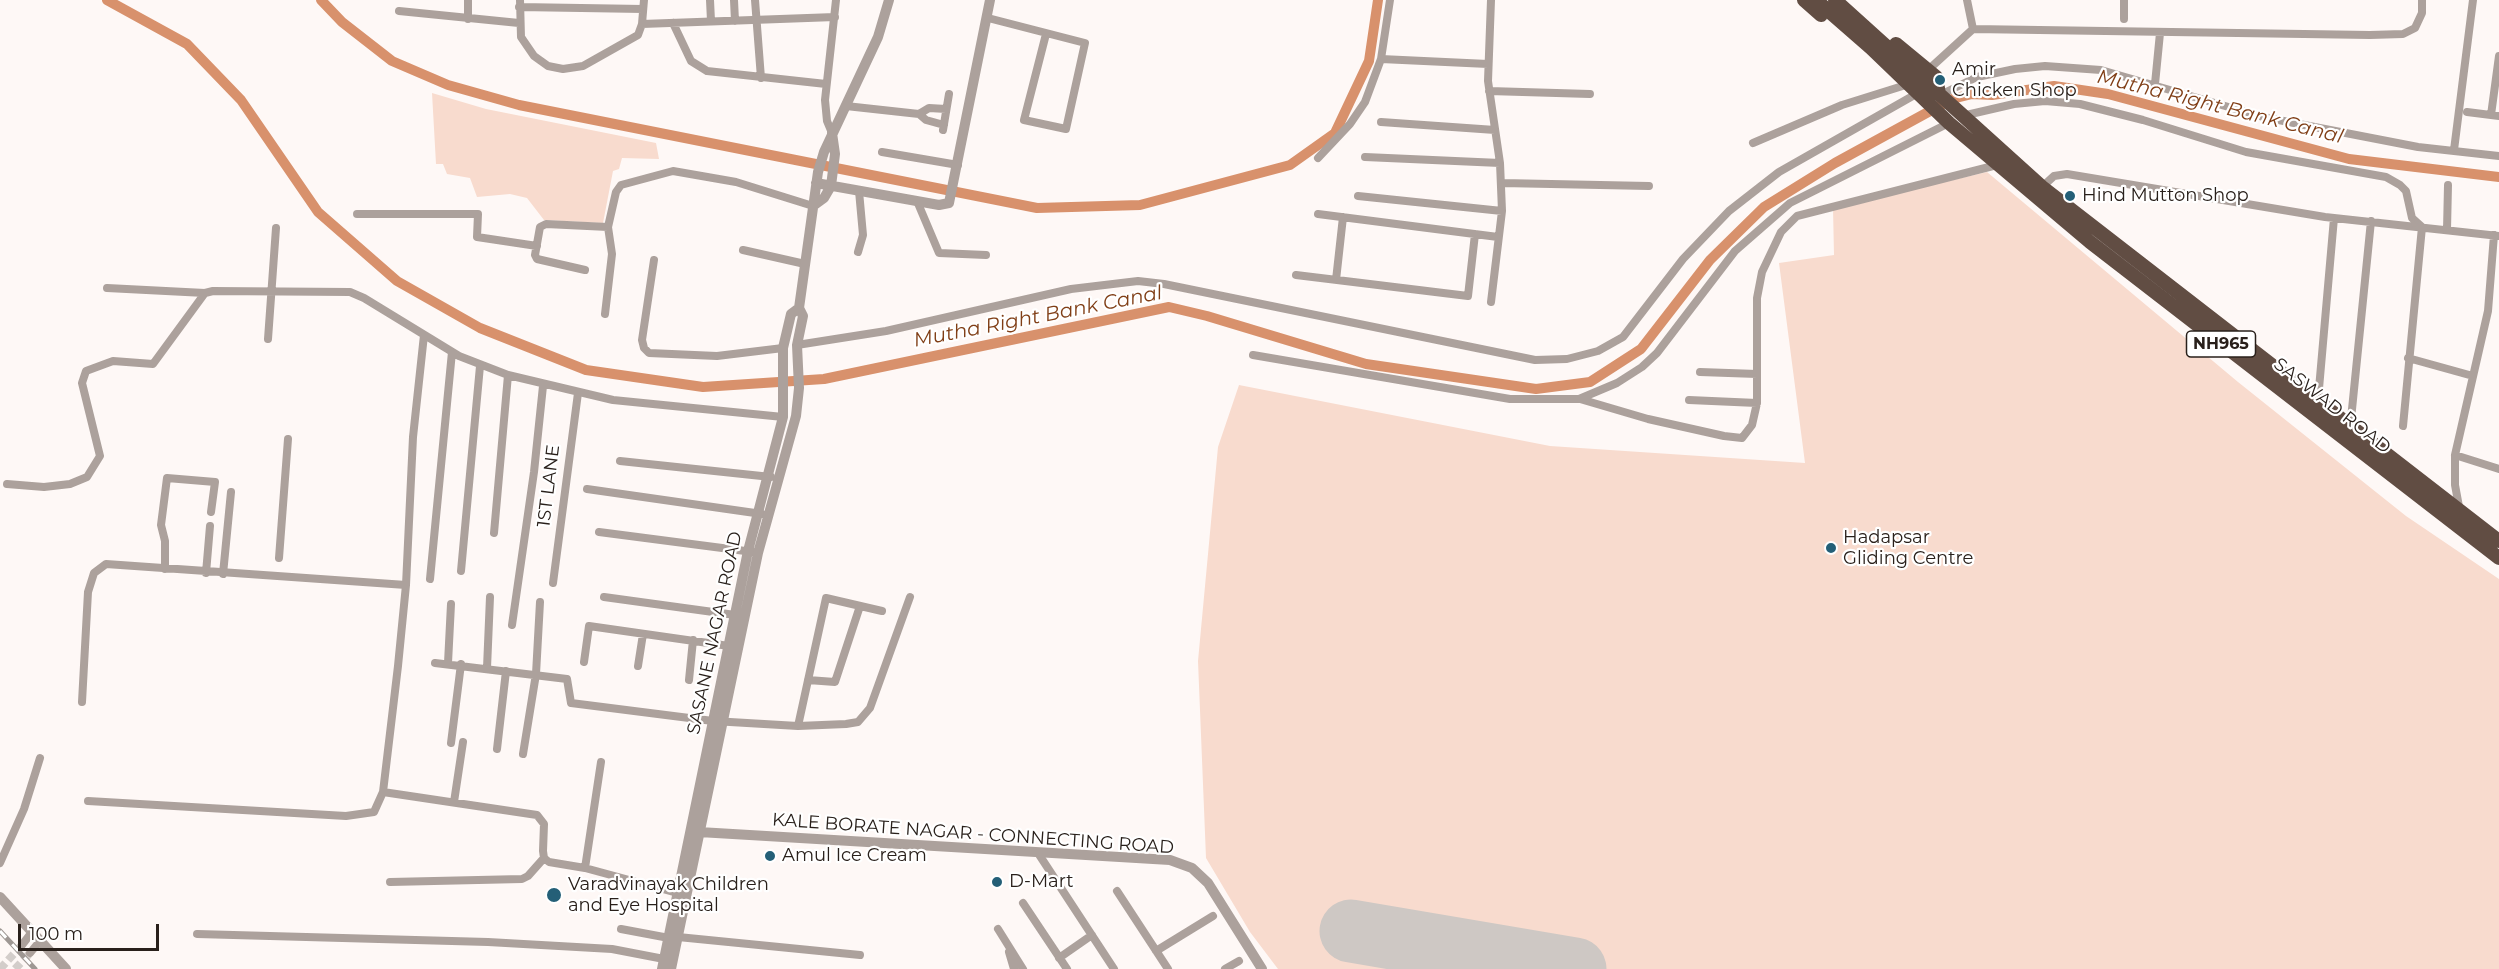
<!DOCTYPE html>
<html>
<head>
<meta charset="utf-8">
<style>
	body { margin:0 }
	#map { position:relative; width:2499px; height:969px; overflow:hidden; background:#fef8f6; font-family:Montserrat,sans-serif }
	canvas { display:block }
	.scale { position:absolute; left:18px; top:924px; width:141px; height:27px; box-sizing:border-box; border:3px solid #29201b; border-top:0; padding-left:8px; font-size:18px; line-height:21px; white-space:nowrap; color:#29201b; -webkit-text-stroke:4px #fff; paint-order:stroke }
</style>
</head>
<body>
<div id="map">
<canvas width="2499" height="969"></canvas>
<div class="scale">100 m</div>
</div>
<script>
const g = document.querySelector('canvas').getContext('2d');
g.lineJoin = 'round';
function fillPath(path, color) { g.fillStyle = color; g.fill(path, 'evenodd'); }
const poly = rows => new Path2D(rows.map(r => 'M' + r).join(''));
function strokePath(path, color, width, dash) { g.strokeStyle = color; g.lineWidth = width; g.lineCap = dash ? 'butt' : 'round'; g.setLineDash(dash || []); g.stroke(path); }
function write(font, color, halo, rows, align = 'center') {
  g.font = font + ' Montserrat,sans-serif'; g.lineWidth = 4.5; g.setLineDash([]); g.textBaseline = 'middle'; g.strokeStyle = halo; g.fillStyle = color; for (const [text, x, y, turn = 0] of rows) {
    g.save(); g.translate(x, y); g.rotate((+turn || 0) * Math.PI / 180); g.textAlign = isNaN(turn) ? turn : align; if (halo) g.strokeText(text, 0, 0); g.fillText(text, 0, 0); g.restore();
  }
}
fillPath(poly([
	[432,93,486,109,656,143,659,159,622,158,619,169,613,171,603,223,544,220,527,198,510,194,477,197,470,178,447,174,443,164,436,164],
	[1987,172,2238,382,2406,516,2499,579,2499,969,1278,969,1250,932,1206,858,1198,661,1218,447,1239,385,1550,446,1805,463,1779,263,1834,255,1833,208]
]), '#f8dbce');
strokePath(poly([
	[107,0,187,44,241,100,318,212,397,281,480,328,586,370,703,387,824,379,1169,307,1207,316,1366,364,1536,389,1590,382,1641,349,1710,260,1764,207,1835,163,1952,99,1972,94,1992,95,2054,86,2108,94,2349,159,2499,177],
	[321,0,342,22,392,61,448,85,519,105,1037,208,1140,205,1290,165,1335,133,1369,61,1378,0]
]), '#d8916c', 10);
strokePath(poly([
	[1351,931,1575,969]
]), '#cec8c4', 63);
strokePath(poly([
	[0,969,22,945],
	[15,969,30,953]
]), '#d3cdca', 8, [8, 4]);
strokePath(poly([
	[468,0,468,19],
	[520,0,521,37,534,56,548,66,563,69,583,66,638,35,642,24,644,0],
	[710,0,711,21],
	[734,0,735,21],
	[755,0,761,78],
	[1967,0,1973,29,2370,35,2403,34,2415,28,2422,13,2422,0],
	[2124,0,2124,19],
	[519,7,643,9],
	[399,11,519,23],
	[988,18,1085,43,1066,129,1024,120,1046,34],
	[673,23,691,61,707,71,826,84],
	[642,24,835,17],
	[1381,59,1488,64],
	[1928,70,1973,29],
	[2155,84,2160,33],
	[1489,91,1590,94],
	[1940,95,1977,77,2015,69,2045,66,2101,70,2263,117,2418,147,2499,156],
	[846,106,919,114,926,120,944,125],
	[2467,112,2499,116],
	[919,114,929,108,946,109],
	[2491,115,2499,56],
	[1962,116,2014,104,2045,101,2080,104,2143,120,2246,152,2386,177,2400,185,2406,191,2412,218,2422,227,2403,426],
	[1381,122,1495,130],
	[943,130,949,94],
	[832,133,827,121,825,100,836,0],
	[1753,143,1842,105,1909,84],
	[2454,150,2473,0],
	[882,152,958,165],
	[1365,157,1500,163],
	[1318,158,1350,124,1365,102,1381,59,1390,0],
	[1502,183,1649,186],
	[2042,187,2054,176,2067,174,2325,217,2499,236],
	[1358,196,1502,211],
	[917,201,939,253,986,255],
	[357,214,478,214,477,237,537,246],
	[1318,214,1498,237],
	[2447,230,2448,185],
	[743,250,805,264],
	[858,252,863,235,859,191],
	[654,260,642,340,644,348,649,353,717,356,783,348],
	[585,270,537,259,535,255,540,227,546,224,608,227,616,192,621,185,673,171,736,182,813,206],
	[1296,275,1468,296,1475,234],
	[1336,280,1343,217],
	[107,288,205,293],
	[1491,302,1502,211,1500,163,1488,81,1491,0],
	[605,314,612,254,608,227],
	[268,339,276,228],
	[797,345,886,331,1071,289,1138,281,1164,284,1535,360,1567,359,1598,351,1623,337,1683,259,1729,211,1779,172,1918,93],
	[1253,355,1510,399,1579,399,1617,383,1642,367,1657,353,1735,251,1790,203,1949,123],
	[2408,358,2473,376],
	[1700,372,1757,374],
	[1580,399,1648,419,1724,436,1742,438,1752,425,1757,403,1757,298,1762,272,1781,232,1797,216,1997,165],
	[1689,400,1757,403],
	[2318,400,2334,218],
	[2350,429,2371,221],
	[2455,455,2499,469],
	[620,461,771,477],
	[7,484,44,487,70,484,87,477,100,456,82,383,86,371,113,361,153,364,205,293,213,291,350,292,364,298,459,356,508,375,613,400,783,417],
	[587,489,762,514],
	[2460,512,2455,485,2455,455,2488,311,2494,235],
	[599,532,753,552],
	[494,533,508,375],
	[279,558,288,439],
	[165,569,165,541,161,525,167,478,215,482,211,512],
	[461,571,480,366],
	[206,573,210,526],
	[223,574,231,492],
	[430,579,452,352],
	[553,583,578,393],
	[604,597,735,615],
	[512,625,534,472,543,386],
	[584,662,589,626,729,646],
	[435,663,567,679,571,703,713,721,798,726,846,724,858,722,870,708,910,597],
	[448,663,451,604],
	[638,666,643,634],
	[487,668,490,597],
	[689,680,693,640],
	[808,680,835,682,860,606],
	[82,702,88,592,94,573,106,564,406,585],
	[798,726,826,598,882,611],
	[451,743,461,664],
	[497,749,506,671],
	[523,754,536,674,540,602],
	[383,792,537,815,544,824,543,851,544,858,549,862,585,868,681,894],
	[88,801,346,816,374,812,383,792,398,666,406,585,413,437,424,335],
	[454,802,463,742],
	[1038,853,1114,969],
	[0,863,24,809,40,758],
	[585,868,601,762],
	[390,882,522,879,528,876,544,858],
	[1117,891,1168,969],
	[1023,903,1067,969],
	[621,929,669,938],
	[998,929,1023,969],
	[197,934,488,942,612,949,664,959],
	[678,937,860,955],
	[22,945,32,932],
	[1156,951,1213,916],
	[1009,952,1014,969],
	[30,953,40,941],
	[1059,958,1092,935],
	[1225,969,1239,961]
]), '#aca19c', 8);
strokePath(poly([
	[816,183,939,205,949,203,990,0],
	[813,206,824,198,831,186,835,154,832,133],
	[699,832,1170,860,1192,868,1208,883,1262,969],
	[0,897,66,969],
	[662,969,748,551,783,417,783,348,791,314,799,308],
	[671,969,758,553,796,416,799,388,797,345,803,316,799,308,818,172,824,152,878,37,889,0]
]), '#aca19c', 10);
strokePath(poly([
	[1804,0,1821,15],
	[1816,0,1871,48,1949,123,2090,242,2499,558],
	[1835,0,2042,187,2499,541],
	[1896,44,1936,77,1939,94]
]), '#614d43', 14);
const rail = poly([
	[0,931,35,969]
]);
strokePath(rail, '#9e9793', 5);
strokePath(rail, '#fff', 3, [9]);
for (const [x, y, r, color] of [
	[1940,80,6,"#245f77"],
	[2070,196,6,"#245f77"],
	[1831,548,6,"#245f77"],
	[770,856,6,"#245f77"],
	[997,882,6,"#245f77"],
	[554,895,8,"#245f77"]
]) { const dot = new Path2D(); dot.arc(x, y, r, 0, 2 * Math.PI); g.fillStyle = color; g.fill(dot); strokePath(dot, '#fff', 2); }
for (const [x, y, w] of [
	[2221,344,69]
]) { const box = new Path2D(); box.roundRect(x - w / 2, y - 13, w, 26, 4.5); g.fillStyle = '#fff'; g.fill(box); strokePath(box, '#29201b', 1.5); }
write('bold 16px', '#29201b', null, [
	["NH965",2221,344]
]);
write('18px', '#29201b', '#fff', [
	["Amir",1952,70],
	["Chicken Shop",1952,91],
	["Hind Mutton Shop",2082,196],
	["Hadapsar",1843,538],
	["Gliding Centre",1843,559],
	["Amul Ice Cream",782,856],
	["D-Mart",1009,882],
	["Varadvinayak Children",568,885],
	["and Eye Hospital",568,906]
], 'left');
write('18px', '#29201b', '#fff', [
	["SASWAD ROAD",2332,406,38],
	["1ST LANE",549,486,-83],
	["SASANE NAGAR ROAD",715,633,-78],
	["KALE BORATE NAGAR - CONNECTING ROAD",973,834,4]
]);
write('italic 20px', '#803e16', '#fff', [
	["Mutha Right Bank Canal",2220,107,14],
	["Mutha Right Bank Canal",1038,317,-11]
]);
</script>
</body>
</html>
